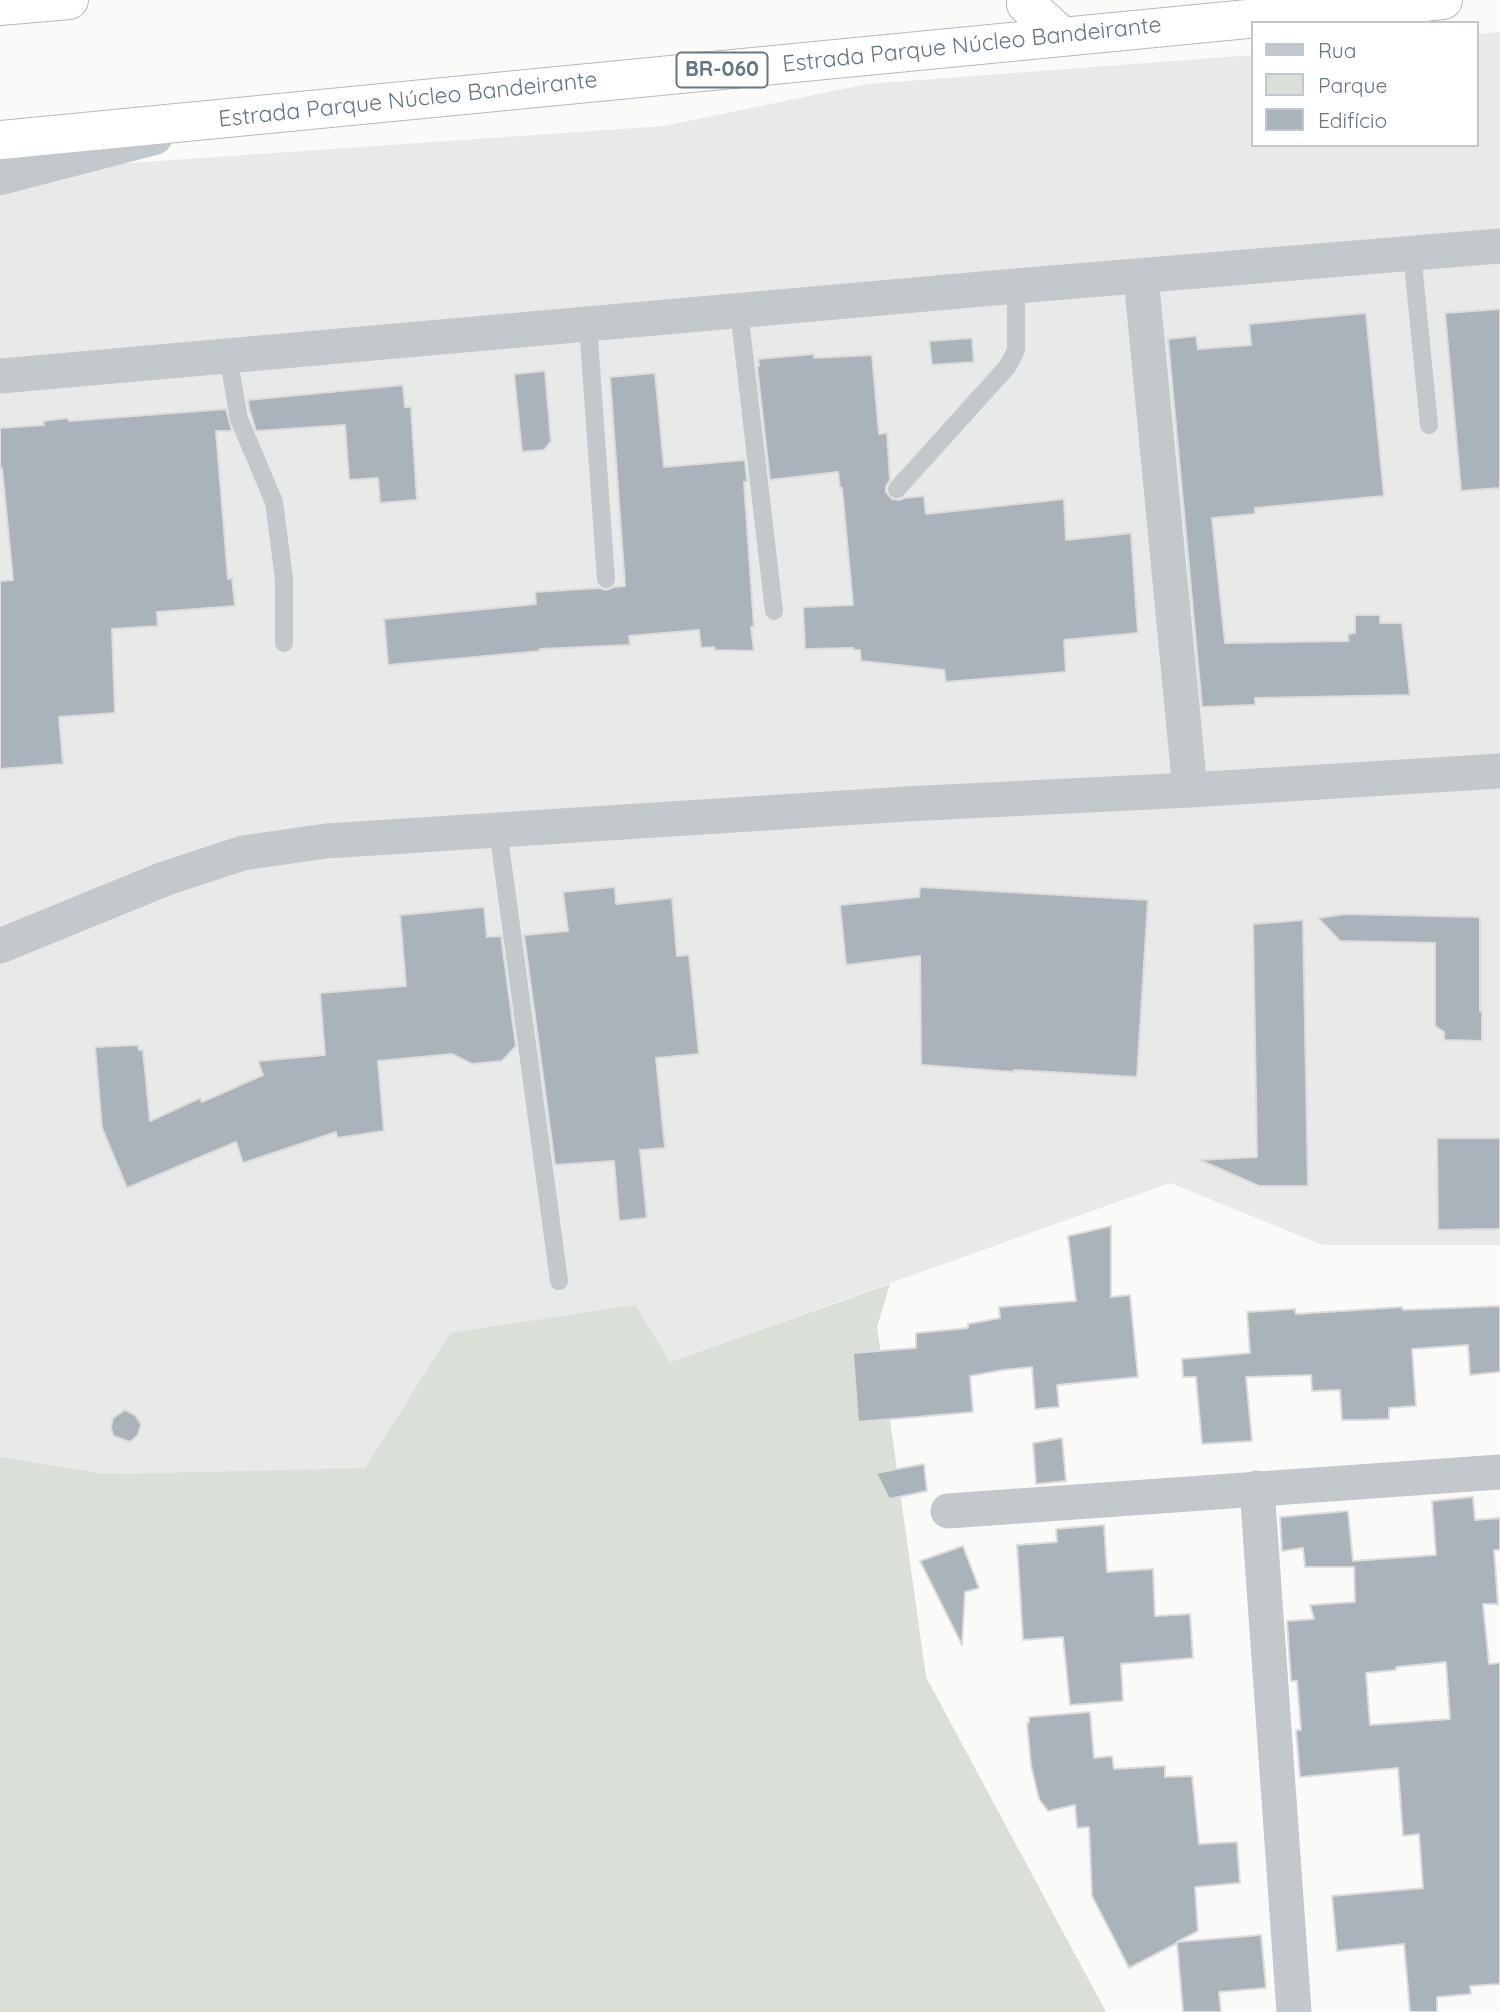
<!DOCTYPE html>
<html>
<head>
<meta charset="utf-8">
<style>
	body { margin:0 }
	#map { position:relative; width:1500px; height:2012px; overflow:hidden; background:#fafaf8; font-family:Quicksand,sans-serif }
	canvas { display:block }
	.legend { position:absolute; left:1251px; top:21px; width:228px; height:126px; box-sizing:border-box; background:#fff; border:2px solid #c1c8cd; margin:0; padding:9px 12px; list-style:none; font-size:21px; color:#657683 }
	.legend li { display:flex; align-items:center; gap:14px; height:35px }
	.legend b { width:35px; border:2px solid #c1c8cd }
</style>
</head>
<body>
<div id="map">
<canvas width="1500" height="2012"></canvas>
<ul class="legend">
<li><b style="height:9px;background:#c3c8cc"></b>Rua</li>
<li><b style="height:19px;background:#dadfd7"></b>Parque</li>
<li><b style="height:19px;background:#aab3b9"></b>Edifício</li>
</ul>
</div>
<script>
const g = document.querySelector('canvas').getContext('2d');
g.lineJoin = 'round';
function fillPath(path, color) { g.fillStyle = color; g.fill(path, 'evenodd'); }
const poly = rows => new Path2D(rows.map(r => 'M' + r).join(''));
function strokePath(path, color, width, dash) { g.strokeStyle = color; g.lineWidth = width; g.lineCap = dash ? 'butt' : 'round'; g.setLineDash(dash || []); g.stroke(path); }
function write(font, color, halo, rows, align = 'center') {
  g.font = font + ' Quicksand,sans-serif'; g.lineWidth = 7; g.setLineDash([]); g.textBaseline = 'middle'; g.strokeStyle = halo; g.fillStyle = color; for (const [text, x, y, turn = 0] of rows) {
    g.save(); g.translate(x, y); g.rotate((+turn || 0) * Math.PI / 180); g.textAlign = isNaN(turn) ? turn : align; if (halo) g.strokeText(text, 0, 0); g.fillText(text, 0, 0); g.restore();
  }
}
fillPath(poly([
	[1500,32,1500,1245,1323,1245,1170,1183,670,1362,450,1333,365,1468,106,1474,0,1457,0,172,664,126,867,84,1253,55,1253,145,1477,145,1477,34]
]), '#e8e9e9');
fillPath(poly([
	[890,1284,877,1327,926,1677,1106,2012,0,2012,0,1457,106,1474,365,1468,450,1333,635,1305,670,1362]
]), '#dadfd7');
const building = poly([
	[1500,309,1500,488,1461,491,1445,313,1500,309],
	[1366,313,1384,496,1255,508,1255,514,1212,518,1225,643,1348,641,1348,634,1355,633,1355,615,1380,615,1380,623,1402,623,1410,695,1255,698,1255,705,1202,707,1168,339,1196,336,1198,349,1251,345,1249,324,1366,313],
	[972,338,974,362,932,365,929,341,972,338],
	[814,354,814,358,872,355,879,434,887,433,890,480,886,486,886,492,892,499,900,500,904,498,924,496,926,514,1064,499,1066,540,1131,533,1138,633,1064,640,1066,672,946,682,944,670,861,661,860,650,854,650,853,648,805,649,803,607,853,605,842,488,840,488,838,472,770,480,757,366,759,366,758,359,814,354],
	[545,371,551,441,544,450,522,452,514,374,545,371],
	[655,373,664,467,745,460,747,482,744,482,754,627,751,627,754,651,715,650,714,647,701,648,699,630,629,636,630,645,540,649,540,651,388,665,384,619,536,604,535,592,599,588,606,590,614,587,625,586,610,377,655,373],
	[403,385,405,407,411,407,417,500,380,503,378,478,349,480,345,425,256,431,249,408,248,400,403,385],
	[226,409,232,431,216,431,228,579,232,578,235,606,157,612,158,626,112,629,115,713,59,717,63,764,0,769,0,581,13,580,2,468,0,468,0,428,44,425,43,421,68,418,69,421,226,409],
	[615,887,616,904,672,898,677,956,689,955,699,1054,656,1058,665,1148,640,1150,647,1218,619,1221,614,1161,555,1165,524,935,568,931,563,892,615,887],
	[920,887,1148,900,1137,1077,1014,1070,1014,1072,921,1065,920,956,846,965,840,905,919,897,920,887],
	[484,907,487,937,501,936,516,1046,502,1061,472,1064,452,1054,378,1061,384,1131,337,1138,336,1132,243,1163,236,1142,127,1188,102,1128,95,1047,138,1045,139,1050,143,1050,150,1121,200,1098,202,1102,263,1075,258,1061,325,1055,320,993,406,986,400,915,484,907],
	[1345,914,1480,917,1480,1011,1482,1011,1482,1041,1444,1040,1444,1032,1435,1026,1435,943,1340,941,1318,918,1345,914],
	[1303,920,1308,1186,1259,1186,1200,1160,1257,1157,1253,924,1303,920],
	[1437,1138,1500,1138,1500,1229,1438,1230,1437,1138],
	[1111,1226,1111,1297,1130,1295,1138,1377,1057,1385,1059,1407,1035,1409,1032,1367,1003,1370,970,1376,973,1412,858,1422,853,1353,916,1348,916,1333,968,1328,968,1324,1000,1318,999,1307,1076,1301,1068,1236,1111,1226],
	[1500,1306,1500,1372,1470,1375,1468,1345,1412,1349,1416,1406,1389,1408,1389,1419,1362,1420,1342,1420,1340,1390,1312,1391,1311,1375,1246,1377,1252,1441,1202,1444,1196,1377,1183,1377,1182,1359,1250,1353,1247,1312,1295,1309,1296,1314,1402,1307,1403,1310,1500,1306],
	[125,1410,135,1415,141,1424,138,1435,130,1442,113,1436,111,1427,113,1418,125,1410],
	[1062,1438,1066,1481,1036,1484,1033,1443,1062,1438],
	[924,1464,927,1491,889,1499,876,1473,924,1464],
	[1473,1497,1475,1520,1500,1518,1500,1550,1494,1550,1498,1604,1483,1604,1489,1664,1500,1663,1500,1984,1470,1986,1471,1994,1437,1997,1437,2012,1410,2012,1404,1944,1337,1951,1332,1896,1423,1888,1419,1834,1403,1836,1398,1768,1300,1777,1296,1730,1301,1730,1297,1681,1291,1681,1287,1621,1314,1619,1310,1605,1355,1602,1354,1567,1305,1567,1303,1548,1282,1551,1280,1517,1348,1511,1353,1561,1436,1555,1432,1501,1473,1497],
	[1446,1662,1450,1719,1370,1725,1366,1673,1396,1670,1396,1667,1446,1662],
	[1104,1525,1107,1572,1153,1569,1155,1616,1190,1614,1193,1658,1121,1664,1123,1701,1070,1705,1063,1637,1023,1640,1017,1545,1057,1542,1056,1529,1104,1525],
	[963,1546,979,1588,965,1592,962,1645,920,1561,963,1546],
	[1090,1712,1094,1758,1112,1756,1114,1769,1165,1766,1165,1777,1192,1776,1199,1844,1237,1842,1240,1883,1195,1887,1198,1931,1177,1942,1261,1935,1266,1988,1219,1992,1221,2012,1183,2012,1177,1943,1129,1968,1092,1896,1089,1827,1077,1828,1075,1805,1048,1811,1039,1799,1031,1765,1027,1723,1029,1723,1029,1717,1090,1712]
]);
fillPath(building, '#aab3b9');
strokePath(building, '#dcdcda', 2);
const trunk = poly([
	[1026,0,1026,4,1063,37],
	[0,6,69,0],
	[0,140,1443,0]
]);
strokePath(trunk, '#b4b9bd', 40);
strokePath(poly([
	[1412,253,1429,425],
	[739,311,774,611],
	[588,325,606,579],
	[228,356,239,419,274,502,284,579,284,643],
	[897,489,1008,366,1016,350,1016,286],
	[498,830,559,1281]
]), '#c3c8cc', 18);
strokePath(poly([
	[1141,277,1190,790],
	[0,376,1016,286,1500,246],
	[0,946,164,879,243,853,326,841,906,804,1190,790,1500,771],
	[1257,1488,1294,2012],
	[948,1511,1500,1472]
]), '#c3c8cc', 35);
strokePath(poly([
	[0,176,154,136]
]), '#c3c8cc', 38);
strokePath(trunk, '#fff', 38);
for (const [x, y, w] of [
	[722,70,91]
]) { const box = new Path2D(); box.roundRect(x - w / 2, y - 17.5, w, 35, 5); g.fillStyle = '#fff'; g.fill(box); strokePath(box, '#657683', 2); }
write('bold 21px', '#657683', null, [
	["BR-060",722,70]
]);
write('23px', '#657683', '#fff', [
	["Estrada Parque Núcleo Bandeirante",972,45,-6],
	["Estrada Parque Núcleo Bandeirante",408,100,-6]
]);
</script>
</body>
</html>
